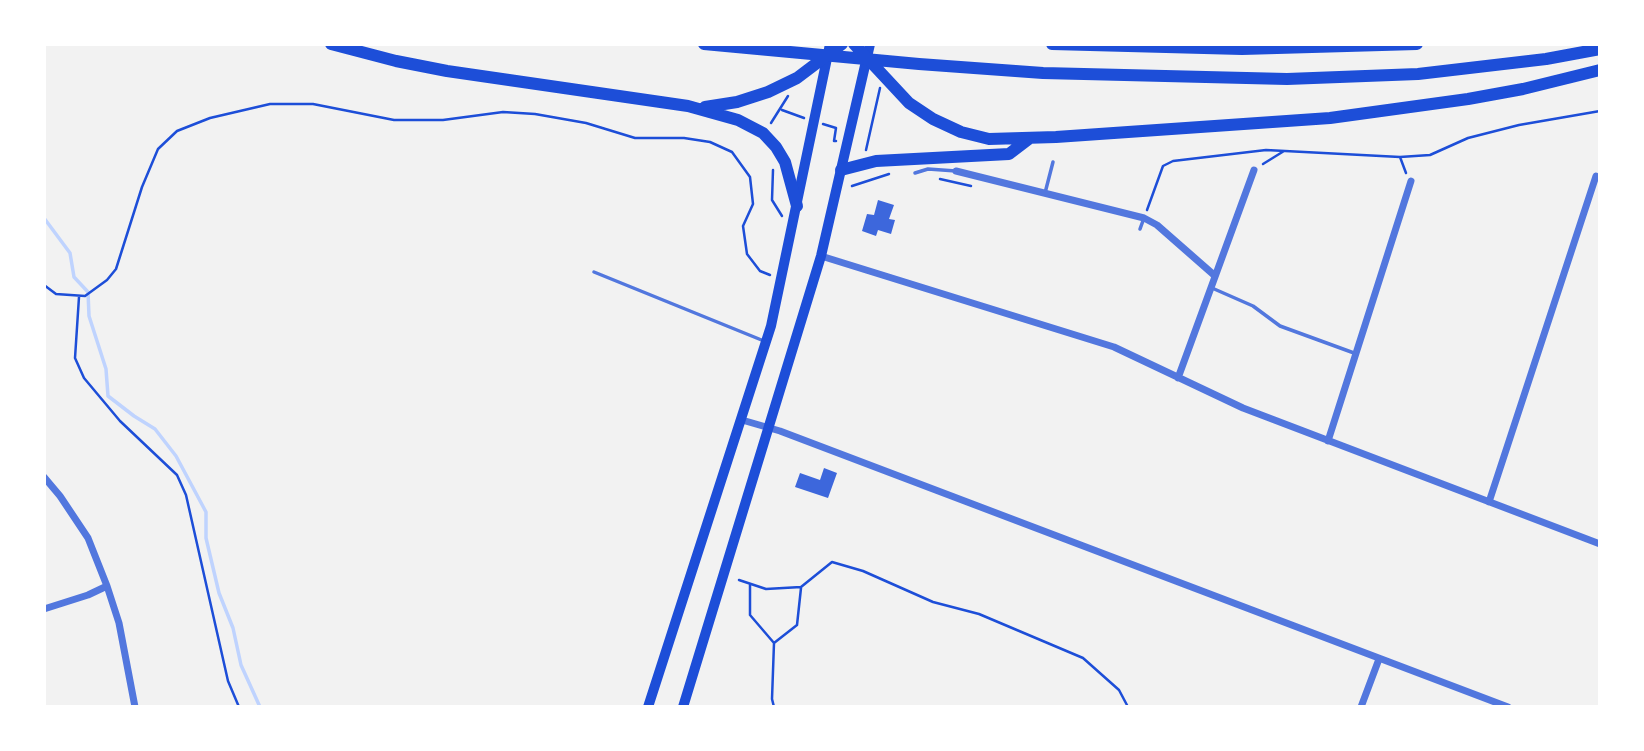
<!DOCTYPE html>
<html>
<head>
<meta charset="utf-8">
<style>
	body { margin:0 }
	#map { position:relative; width:1644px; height:751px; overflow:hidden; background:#f2f2f2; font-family:Mulish,sans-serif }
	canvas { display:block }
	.frame { position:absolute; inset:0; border:46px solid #fff; pointer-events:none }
</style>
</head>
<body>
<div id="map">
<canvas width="1644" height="751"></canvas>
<div class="frame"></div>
</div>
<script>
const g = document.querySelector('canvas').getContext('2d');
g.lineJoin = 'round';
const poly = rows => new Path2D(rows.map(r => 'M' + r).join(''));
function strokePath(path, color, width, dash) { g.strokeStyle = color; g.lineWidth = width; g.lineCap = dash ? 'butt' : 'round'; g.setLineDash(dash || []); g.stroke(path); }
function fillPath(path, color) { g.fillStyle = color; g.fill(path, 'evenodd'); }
strokePath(poly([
	[44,218,70,253,74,277,88,292,89,316,106,369,108,396,134,416,155,429,176,456,206,512,206,538,219,593,233,628,241,665,260,707]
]), '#bfd3fe', 3.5);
fillPath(poly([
	[878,200,894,205,889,219,895,220,891,234,878,230,876,236,862,231,867,214,874,215],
	[824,468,837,473,828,498,795,487,800,473,820,480]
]), '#3d67dc');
strokePath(poly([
	[782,110,804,118],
	[771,123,788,96],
	[823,124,836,128,834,141,836,141],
	[866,150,880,88],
	[1400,157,1406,173],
	[1263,164,1284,151],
	[773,170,772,200,782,216],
	[940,179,971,186],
	[852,186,889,174],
	[1147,210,1163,166,1173,161,1266,150,1400,157,1430,155,1468,138,1519,125,1600,111],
	[44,285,56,294,85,296,107,280,116,269,142,187,158,149,177,131,210,118,270,104,313,104,394,120,443,120,503,112,535,114,586,123,635,138,684,138,710,142,732,152,750,177,753,204,743,226,747,254,760,271,770,275],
	[79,297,75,358,84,378,120,421,177,475,186,495,228,681,239,707],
	[739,580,766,589,801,587,832,562,863,571,933,602,979,614,1083,658,1119,690,1128,707],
	[750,584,750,615,774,643,772,699,774,707],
	[774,643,797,625,801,588]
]), '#1d4ed8', 2.5);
strokePath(poly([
	[915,173,928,169,956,171],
	[1045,193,1053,162],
	[1140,229,1144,218],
	[594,272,764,341],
	[1212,288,1253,306,1280,326,1354,353]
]), '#5277de', 3.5);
strokePath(poly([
	[956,171,1144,218,1157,225,1214,275],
	[821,256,1114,347,1243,408,1600,544],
	[1178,378,1254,170],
	[742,420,780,431,1508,707],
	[1328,441,1411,181],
	[44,477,60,496,88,538,107,586,119,623,135,707],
	[1489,502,1596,176],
	[44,609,88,595,107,586],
	[1361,707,1379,659]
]), '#5277de', 7);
strokePath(poly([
	[648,707,771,326,830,44],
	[683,707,821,256,870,44]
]), '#1d4ed8', 10);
strokePath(poly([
	[331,44,396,61,447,71,688,106,738,120,763,133,776,147,785,162,797,206],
	[704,44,919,64,1043,73,1287,79,1418,74,1546,59,1600,49],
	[854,44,909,103,933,119,961,132,989,139,1056,137,1330,118,1468,99,1523,89,1600,70],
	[1052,44,1242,49,1417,44],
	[705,107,737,102,768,92,797,78,842,44],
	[841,170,876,161,1009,154,1030,138]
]), '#1d4ed8', 12);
</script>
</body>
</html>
